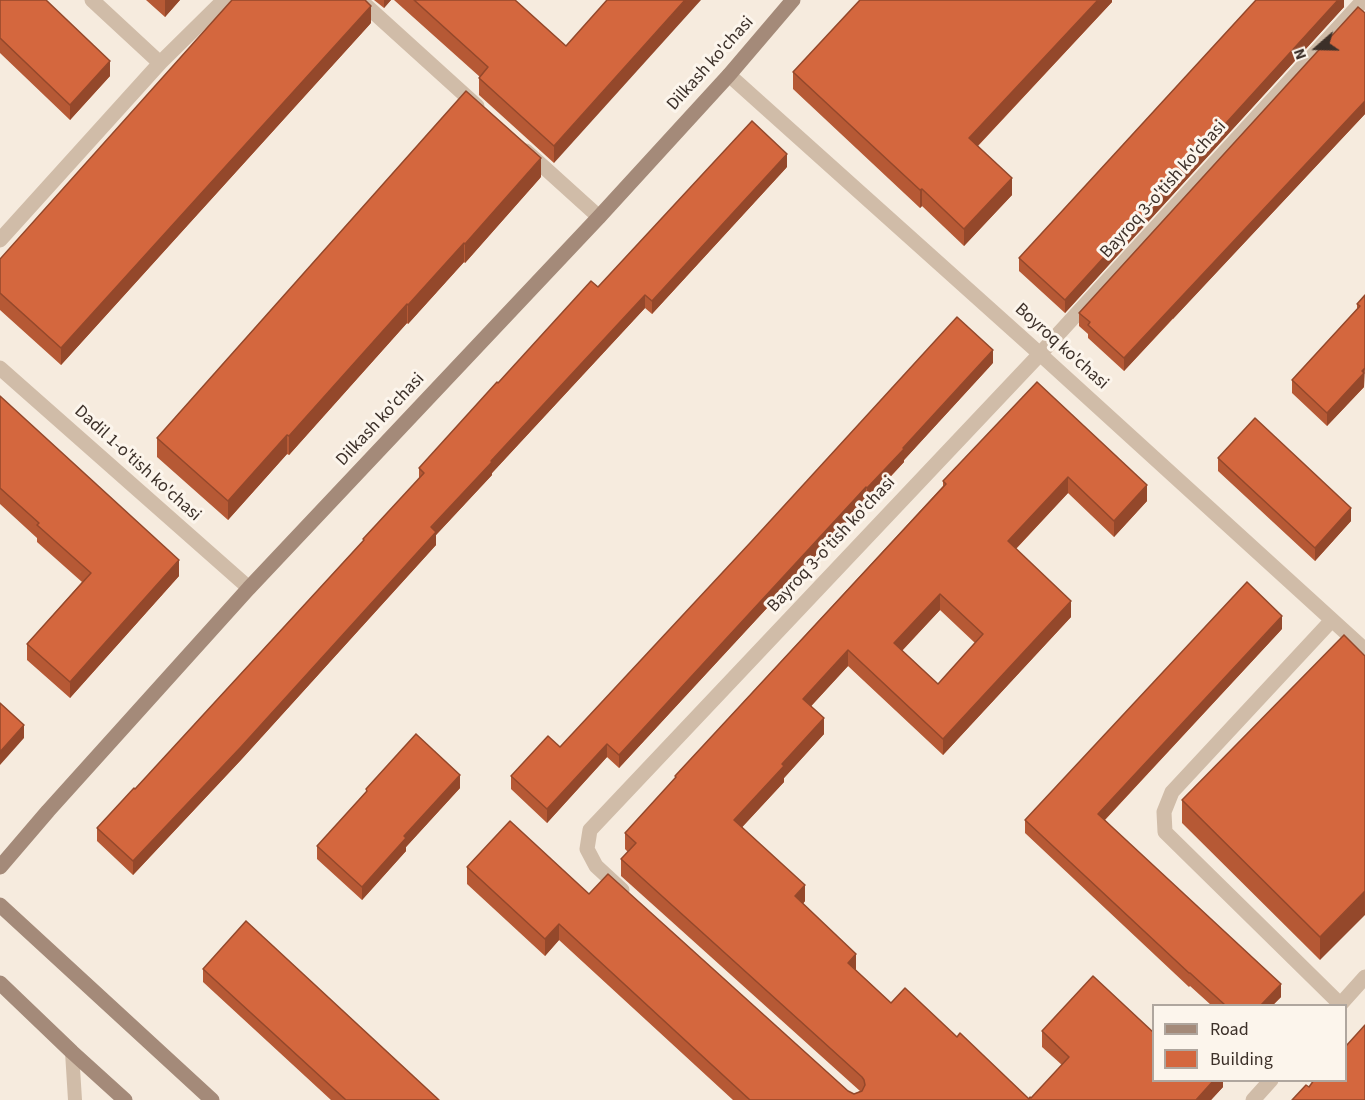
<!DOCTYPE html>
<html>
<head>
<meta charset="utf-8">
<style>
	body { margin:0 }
	#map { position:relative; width:1365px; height:1100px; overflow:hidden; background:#f6ebde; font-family:"Source Sans 3",sans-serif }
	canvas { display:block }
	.legend { position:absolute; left:1152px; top:1004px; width:195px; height:78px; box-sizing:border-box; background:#fcf5ec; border:2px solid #afa69e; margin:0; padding:8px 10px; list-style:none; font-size:18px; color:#3c3029 }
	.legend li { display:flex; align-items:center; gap:12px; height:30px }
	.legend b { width:30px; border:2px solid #afa69e }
	.north { position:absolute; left:1287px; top:18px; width:60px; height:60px; -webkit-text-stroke:4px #fcf5ec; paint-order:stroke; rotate:250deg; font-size:16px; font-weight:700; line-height:24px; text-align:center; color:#3c3029 }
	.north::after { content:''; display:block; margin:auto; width:21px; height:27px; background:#3c3029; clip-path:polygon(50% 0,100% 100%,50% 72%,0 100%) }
</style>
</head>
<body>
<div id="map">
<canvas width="1365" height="1100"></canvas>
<ul class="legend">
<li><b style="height:8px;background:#a48a79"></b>Road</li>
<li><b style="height:16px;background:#d4673e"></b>Building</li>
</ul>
<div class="north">N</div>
</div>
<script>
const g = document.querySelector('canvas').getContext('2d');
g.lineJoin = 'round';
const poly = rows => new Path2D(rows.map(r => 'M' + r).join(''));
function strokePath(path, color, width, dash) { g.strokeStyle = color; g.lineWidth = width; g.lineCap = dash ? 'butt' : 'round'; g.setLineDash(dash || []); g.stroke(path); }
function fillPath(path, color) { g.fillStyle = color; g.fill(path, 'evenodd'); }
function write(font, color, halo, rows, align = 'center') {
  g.font = font + ' "Source Sans 3",sans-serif'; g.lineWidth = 6; g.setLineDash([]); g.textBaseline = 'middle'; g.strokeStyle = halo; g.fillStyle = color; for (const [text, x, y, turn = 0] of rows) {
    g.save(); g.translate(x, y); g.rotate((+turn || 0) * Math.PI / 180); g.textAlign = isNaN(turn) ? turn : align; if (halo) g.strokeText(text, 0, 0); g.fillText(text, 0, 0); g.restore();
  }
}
strokePath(poly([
	[72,1052,75,1100]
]), '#d0bca8', 14);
strokePath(poly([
	[92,0,160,63],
	[360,0,477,106],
	[729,75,1040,354,1365,650],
	[526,151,599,217],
	[0,240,160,63,224,0],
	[0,368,249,588],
	[1332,620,1172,792,1164,812,1165,832,1340,1004],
	[622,890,596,866,587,849,590,830,1040,354,1359,5,1365,1],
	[1339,1006,1365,977],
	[1253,1100,1271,1080]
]), '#d0bca8', 15);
strokePath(poly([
	[0,867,48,811,249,588,599,217,729,75,793,0],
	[0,905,212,1100],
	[0,983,72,1052,125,1100]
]), '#a48a79', 15);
fillPath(poly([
	[0,0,110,76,70,120,0,53],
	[146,0,180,0,165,17],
	[374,0,391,0,384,8],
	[394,0,515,0,566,46,554,163,479,95,479,78,480,77],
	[1112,0,1112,2,978,146,1012,195,964,246,922,206,920,208,793,89,793,72],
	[1344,0,1344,7,1065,313,1019,271,1019,258],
	[1365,13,1365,114,1124,371,1088,338,1088,334,1079,326,1079,313],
	[371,23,61,365,0,310,0,259],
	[787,167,652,314,645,308,492,473,492,475,436,535,436,545,240,761,133,875,97,841,97,828,135,789,363,541,363,539,419,479,419,468,498,383,598,287],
	[541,177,465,263,464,262,408,324,407,323,289,455,287,454,228,520,157,457,157,438],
	[1365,295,1364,387,1327,426,1292,393,1292,380,1357,309,1357,304],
	[993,363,904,460,904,462,867,502,866,501,619,768,607,757,547,823,511,789,511,776,560,747],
	[1037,382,1147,501,1114,537,1068,493,1016,549,1071,617,943,755,848,666,811,706,824,734,784,778,784,782,742,827,805,901,803,904,856,970,891,1003,957,1037,1029,1099,1031,1098,1062,1065,1042,1047,1042,1031,1154,1080,1223,1080,1223,1087,1211,1100,733,1100,559,940,545,956,467,884,467,867,589,894,848,1091,854,1094,860,1091,621,876,621,859,628,852,625,849,625,833,675,779,675,776,943,486,943,481],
	[940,610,975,643,938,684,902,651],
	[0,396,179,576,70,698,27,660,27,644,82,582,37,542,37,538,0,504],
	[1218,458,1351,521,1315,561,1218,471],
	[1282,629,1105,820,1281,997,1273,1005,1211,1005,1190,986,1189,987,1025,833,1025,820],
	[1365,656,1320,960,1182,823,1182,800],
	[460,788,406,847,406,851,362,900,317,859,317,846,366,792,366,789],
	[203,969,439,1100,331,1100,203,982]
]), '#b65935');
fillPath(poly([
	[165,0,180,0,165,17],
	[384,0,391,0,384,8],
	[685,0,701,0,554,163,554,146],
	[1098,0,1112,0,1112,2,969,155,969,138],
	[1338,0,1344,0,1344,7,1065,313,1065,300],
	[371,6,371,23,61,365,61,348],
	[110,61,110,76,70,120,70,105],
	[1365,101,1365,114,1173,319,1173,306],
	[787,154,787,167,652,314,652,301],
	[541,158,541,177,465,263,465,244],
	[1012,178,1012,195,964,246,964,229],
	[922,189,922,206,920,208,920,190],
	[464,243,464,262,408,324,408,305],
	[645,295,645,308,492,473,492,475,436,535,436,545,240,761,133,875,133,861,491,461],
	[407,304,407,323,289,455,289,436],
	[1173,305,1173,318,1124,371,1124,358],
	[993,350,993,363,904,460,904,462,867,502,867,488,903,448],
	[1365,368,1364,387,1327,426,1327,413],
	[287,435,287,454,228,520,228,501],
	[1068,477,1068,493,1008,557,1008,541],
	[1147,485,1147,501,1114,537,1114,521],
	[866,487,866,501,619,768,619,755],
	[1351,508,1351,521,1315,561,1315,548],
	[179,560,179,576,70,698,70,682],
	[940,594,940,610,894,659,894,643],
	[1071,601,1071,617,943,755,943,739],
	[1282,616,1282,629,1098,827,1098,814],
	[848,650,848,666,803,715,803,699],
	[824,718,824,734,784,778,784,782,734,836,734,820,782,764],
	[24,725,24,738,0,765,0,752],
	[607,744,607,757,547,823,547,809],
	[460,775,460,788,406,847,406,851,362,900,362,887,404,836],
	[805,885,805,901,795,912,795,896],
	[1365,891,1365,915,1320,960,1320,937],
	[559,924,559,940,545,956,545,939],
	[856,954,856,970,848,963],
	[1281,984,1281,997,1273,1005,1261,1005],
	[1214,1080,1223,1080,1223,1087,1211,1100,1196,1100]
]), '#94482b');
const building = poly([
	[0,0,46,0,110,61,70,105,0,38,0,0],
	[232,0,365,0,371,6,61,348,0,293,0,259,232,0],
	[414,0,515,0,566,46,607,0,685,0,554,146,479,78,488,67,414,0],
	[860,0,1098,0,969,138,1012,178,964,229,922,189,920,190,793,72,860,0],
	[1256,0,1338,0,1065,300,1019,258,1256,0],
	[1358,7,1365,13,1365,101,1124,358,1088,325,1090,322,1079,313,1358,7],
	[466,91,541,158,465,244,464,243,408,305,407,304,289,436,287,435,228,501,157,438,466,91],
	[752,121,787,154,652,301,645,295,491,461,492,462,431,527,436,532,240,748,133,861,97,828,134,788,135,789,364,540,363,539,424,473,419,468,497,382,498,383,591,281,598,287,752,121],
	[1365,295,1365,368,1362,371,1364,373,1327,413,1292,380,1360,306,1357,304,1365,295],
	[957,317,993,350,903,448,904,449,867,488,866,487,619,755,607,744,547,809,511,776,548,736,560,747,750,543,957,317],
	[1037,382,1147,485,1114,521,1068,477,1008,541,1071,601,943,739,848,650,803,699,824,718,782,764,784,766,734,820,805,885,795,896,856,954,848,963,891,1003,905,988,957,1037,960,1033,1029,1099,1030,1097,1031,1098,1069,1057,1042,1031,1093,976,1154,1033,1154,1080,1214,1080,1196,1100,750,1100,559,924,545,939,467,867,510,821,589,894,608,874,848,1091,854,1094,862,1091,865,1085,864,1080,862,1077,621,859,636,843,625,833,676,777,675,776,946,484,943,481,1037,382],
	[940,594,983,634,938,684,894,643,940,594],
	[0,396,179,560,70,682,27,644,91,573,37,525,39,523,0,488,0,396],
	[1255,418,1351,508,1315,548,1218,458,1255,418],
	[1247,582,1282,616,1098,814,1281,984,1261,1005,1225,1005,1190,973,1189,973,1025,820,1247,582],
	[1344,635,1365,656,1365,891,1320,937,1182,800,1344,635],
	[0,703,24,725,0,752,0,703],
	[416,734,460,775,404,836,406,838,362,887,317,846,367,791,366,789,416,734],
	[246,921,439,1100,346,1100,203,969,246,921],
	[1365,1025,1365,1100,1292,1100,1306,1085,1309,1087,1314,1080,1346,1080,1346,1046,1365,1025]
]);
fillPath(building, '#d4673e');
strokePath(building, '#94482b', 1.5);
write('18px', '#3c3029', '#fcf5ec', [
	["Dilkash ko'chasi",711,64,-48],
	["Bayroq 3-o'tish ko'chasi",1164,190,-48],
	["Boyroq ko'chasi",1061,347,42],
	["Dilkash ko'chasi",381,420,-47],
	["Dadil 1-o'tish ko'chasi",137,464,42],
	["Bayroq 3-o'tish ko'chasi",832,545,-47]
]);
</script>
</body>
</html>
